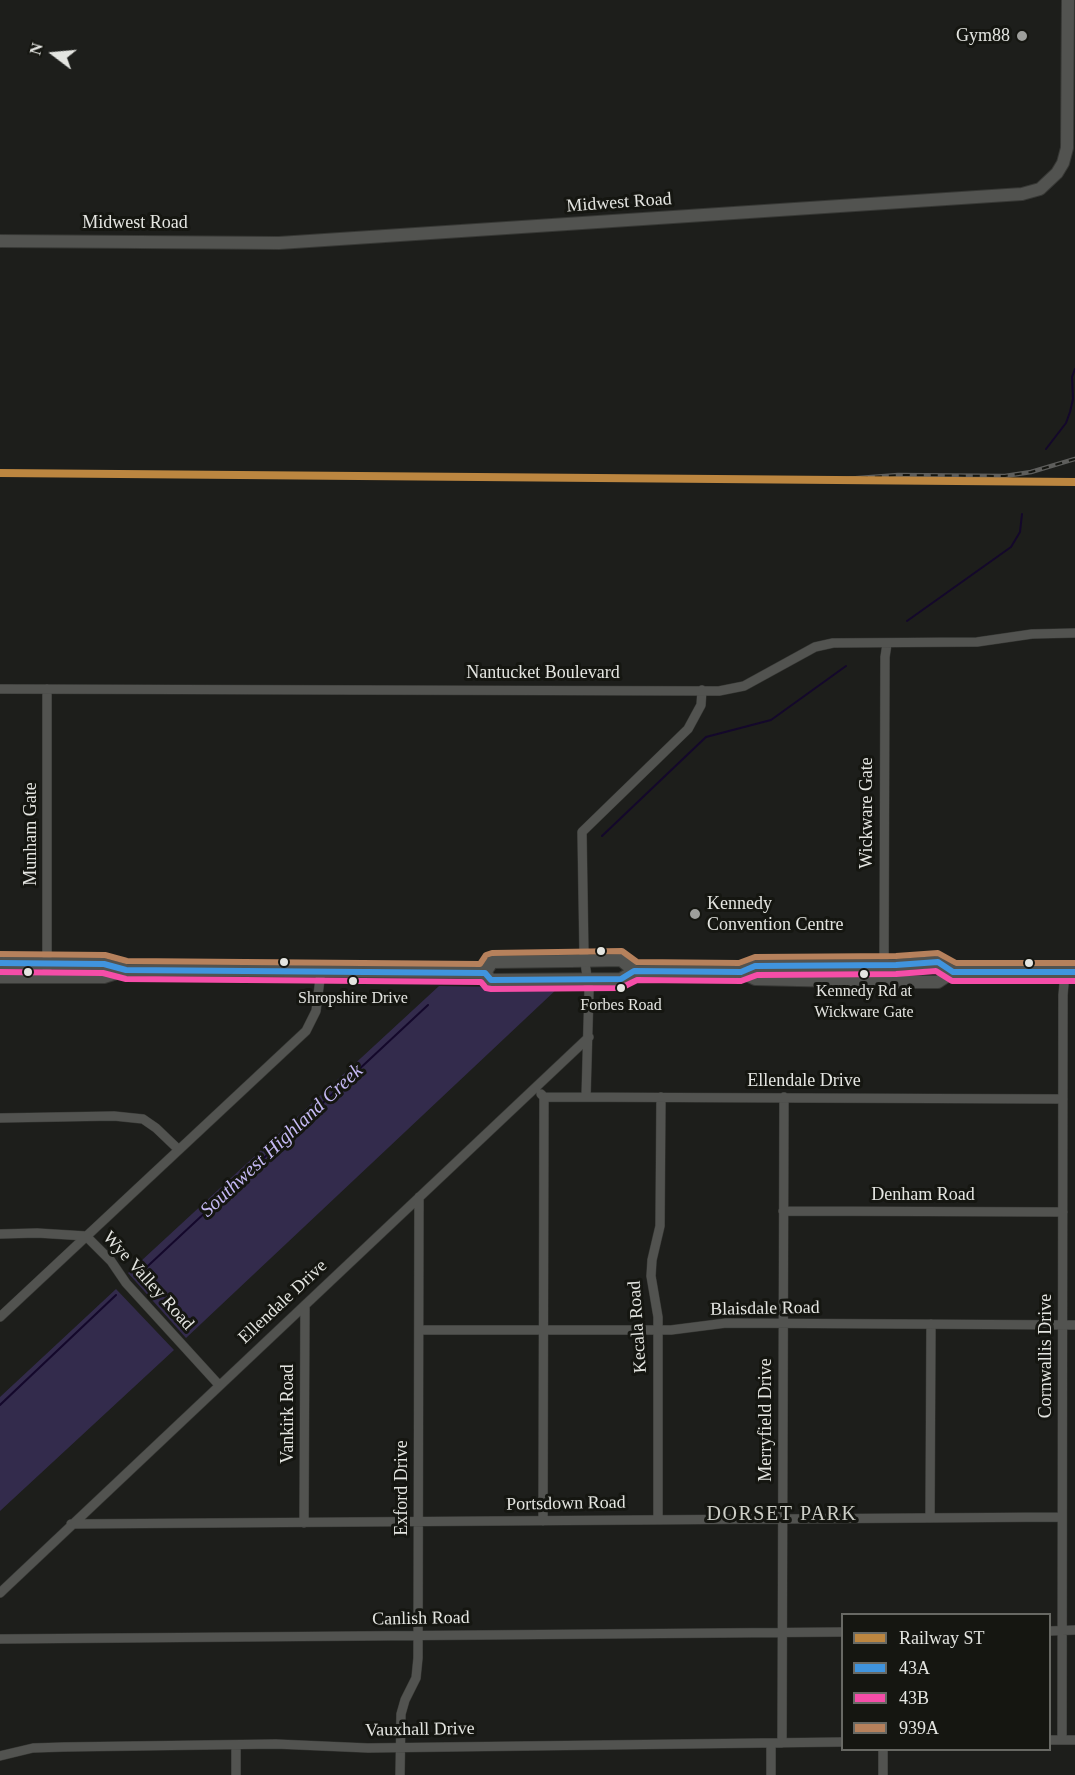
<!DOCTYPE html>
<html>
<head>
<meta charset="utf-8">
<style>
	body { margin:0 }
	#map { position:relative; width:1075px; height:1775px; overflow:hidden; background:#1d1e1b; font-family:"Times New Roman",serif }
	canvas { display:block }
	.legend { position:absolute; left:841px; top:1613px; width:210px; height:138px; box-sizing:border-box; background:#151611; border:2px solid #686964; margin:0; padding:8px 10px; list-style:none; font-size:18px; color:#e4e5e1 }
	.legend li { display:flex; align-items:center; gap:12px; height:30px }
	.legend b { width:30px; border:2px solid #686964 }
	.north { position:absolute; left:24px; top:24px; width:60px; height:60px; -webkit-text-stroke:4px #151611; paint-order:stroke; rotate:286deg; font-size:16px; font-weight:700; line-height:24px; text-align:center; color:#e4e5e1 }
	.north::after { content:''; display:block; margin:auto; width:21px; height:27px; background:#e4e5e1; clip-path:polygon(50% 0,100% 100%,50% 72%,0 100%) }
</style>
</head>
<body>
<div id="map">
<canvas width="1075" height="1775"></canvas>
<ul class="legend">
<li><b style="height:8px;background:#bc8640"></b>Railway ST</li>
<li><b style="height:8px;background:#4094de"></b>43A</li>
<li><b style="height:8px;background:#f54da8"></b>43B</li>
<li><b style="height:8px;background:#b6815c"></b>939A</li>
</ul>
<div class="north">N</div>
</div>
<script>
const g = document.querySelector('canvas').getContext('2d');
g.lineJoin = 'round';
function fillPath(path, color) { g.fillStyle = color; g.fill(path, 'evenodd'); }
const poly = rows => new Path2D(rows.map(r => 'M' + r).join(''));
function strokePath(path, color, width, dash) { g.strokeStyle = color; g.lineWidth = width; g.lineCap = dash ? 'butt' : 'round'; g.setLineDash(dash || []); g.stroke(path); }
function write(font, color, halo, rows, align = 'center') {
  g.font = font + ' "Times New Roman",serif'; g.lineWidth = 6; g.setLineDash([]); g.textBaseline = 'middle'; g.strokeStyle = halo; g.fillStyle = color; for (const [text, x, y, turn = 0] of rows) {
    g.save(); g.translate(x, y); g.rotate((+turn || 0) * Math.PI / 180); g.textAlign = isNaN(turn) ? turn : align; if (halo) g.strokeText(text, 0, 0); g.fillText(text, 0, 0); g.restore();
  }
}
fillPath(poly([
	[439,986,558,988,186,1338,128,1273],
	[116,1289,174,1350,0,1511,0,1397]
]), '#332b4c');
strokePath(poly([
	[1046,449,1066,423,1070,412,1073,399,1072,377,1075,369],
	[907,621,1011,547,1020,532,1022,514],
	[602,836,706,737,771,720,846,666],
	[136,1277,428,1005],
	[0,1405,116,1295]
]), '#14082b', 2);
const street = poly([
	[0,689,719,691,744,686,815,647,833,643,977,642,1032,634,1075,633],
	[884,965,885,657,887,644],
	[47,969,47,689],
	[541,1094,544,1097,543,1521],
	[544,1097,1063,1099],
	[586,1097,589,991,584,955,582,832,688,729,701,705,702,690],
	[0,1118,114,1116,143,1119,156,1128,178,1149],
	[783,1211,1063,1212],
	[0,1234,37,1233,86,1236,111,1261,126,1283,219,1385],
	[0,1317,306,1031,316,1011,321,971],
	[419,1330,671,1330,726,1323,1075,1325],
	[930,1517,931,1324],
	[658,1520,658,1317,651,1276,652,1260,660,1226,661,1097],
	[304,1523,305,1305],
	[71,1524,1061,1517],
	[0,1593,589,1037],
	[1050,1631,1075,1630],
	[0,1639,842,1632],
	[1050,1740,1075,1740],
	[1062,1740,1063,995,1065,972],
	[771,1743,771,1775],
	[782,1743,784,1097],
	[883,1750,883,1775],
	[0,1756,33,1748,64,1747,276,1744,368,1748,842,1742],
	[236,1775,236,1745],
	[400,1775,401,1714,405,1700,416,1678,418,1658,419,1197]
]);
const secondary = poly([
	[0,241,279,243,1022,194,1040,189,1057,173,1063,163,1067,148,1068,0],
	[0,963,104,964,126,970,456,972,485,973,491,980,621,979,634,971,741,972,755,966,896,965,938,962,953,972,1075,972],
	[741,972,755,979,884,982,938,982,953,972],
	[485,973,492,962,571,961,621,960,634,971],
	[0,977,104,977,126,970]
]);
strokePath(street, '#373835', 10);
strokePath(secondary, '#373835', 14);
strokePath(street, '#525350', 9);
strokePath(secondary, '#525350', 12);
const rail = poly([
	[819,481,898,475,1005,476,1031,472,1075,459]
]);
strokePath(rail, '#5e5e5c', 4.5);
strokePath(rail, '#151611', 2, [7]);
strokePath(poly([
	[0,963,104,964,126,970,485,973,491,980,621,979,634,971,741,972,755,966,896,965,938,962,953,972,1075,972]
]), '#4094de', 6);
strokePath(poly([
	[0,972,103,973,126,979,481,982,486,988,491,989,621,988,637,980,741,981,757,975,896,974,936,971,952,981,1075,981]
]), '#f54da8', 6);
strokePath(poly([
	[0,954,105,955,127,961,480,964,486,955,492,953,622,951,637,962,739,963,755,957,896,956,938,953,956,963,1075,963]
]), '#b6815c', 6);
strokePath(poly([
	[0,473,1075,482]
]), '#bc8640', 8);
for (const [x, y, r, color] of [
	[1022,36,6,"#9e9f9c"],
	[695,914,6,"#9e9f9c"],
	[601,951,5,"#e4e5e1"],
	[284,962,5,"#e4e5e1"],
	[1029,963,5,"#e4e5e1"],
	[28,972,5,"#e4e5e1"],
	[864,974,5,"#e4e5e1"],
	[353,981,5,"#e4e5e1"],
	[621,988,5,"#e4e5e1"]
]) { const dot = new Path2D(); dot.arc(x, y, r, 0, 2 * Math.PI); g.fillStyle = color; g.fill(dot); strokePath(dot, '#151611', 2); }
write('16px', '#e4e5e1', '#151611', [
	["Kennedy Rd at",864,992],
	["Wickware Gate",864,1013],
	["Shropshire Drive",353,999],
	["Forbes Road",621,1006]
]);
write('18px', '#e4e5e1', '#151611', [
	["Gym88",1010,36],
	["Kennedy",707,904,"left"],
	["Convention Centre",707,925,"left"]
], 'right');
write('18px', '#e4e5e1', '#151611', [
	["Midwest Road",619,203,-4],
	["Midwest Road",135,223],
	["Nantucket Boulevard",543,673],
	["Wickware Gate",867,813,-90],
	["Munham Gate",31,834,-90],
	["Ellendale Drive",804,1081],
	["Denham Road",923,1195],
	["Wye Valley Road",148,1281,48],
	["Ellendale Drive",283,1302,-43],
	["Blaisdale Road",765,1309,-1],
	["Kecala Road",638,1327,-94],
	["Cornwallis Drive",1046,1356,-90],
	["Vankirk Road",288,1414,-90],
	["Merryfield Drive",766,1420,-90],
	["Exford Drive",402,1488,-90],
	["Portsdown Road",566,1504,-1],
	["Canlish Road",421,1619,-1],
	["Vauxhall Drive",420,1730,-1]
]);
write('italic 20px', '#c5b9f4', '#151611', [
	["Southwest Highland Creek",282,1141,-43]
]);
g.letterSpacing = '1.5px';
write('20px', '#cdcec7', '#151611', [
	["DORSET PARK",782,1515]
]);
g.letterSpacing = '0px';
</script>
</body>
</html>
